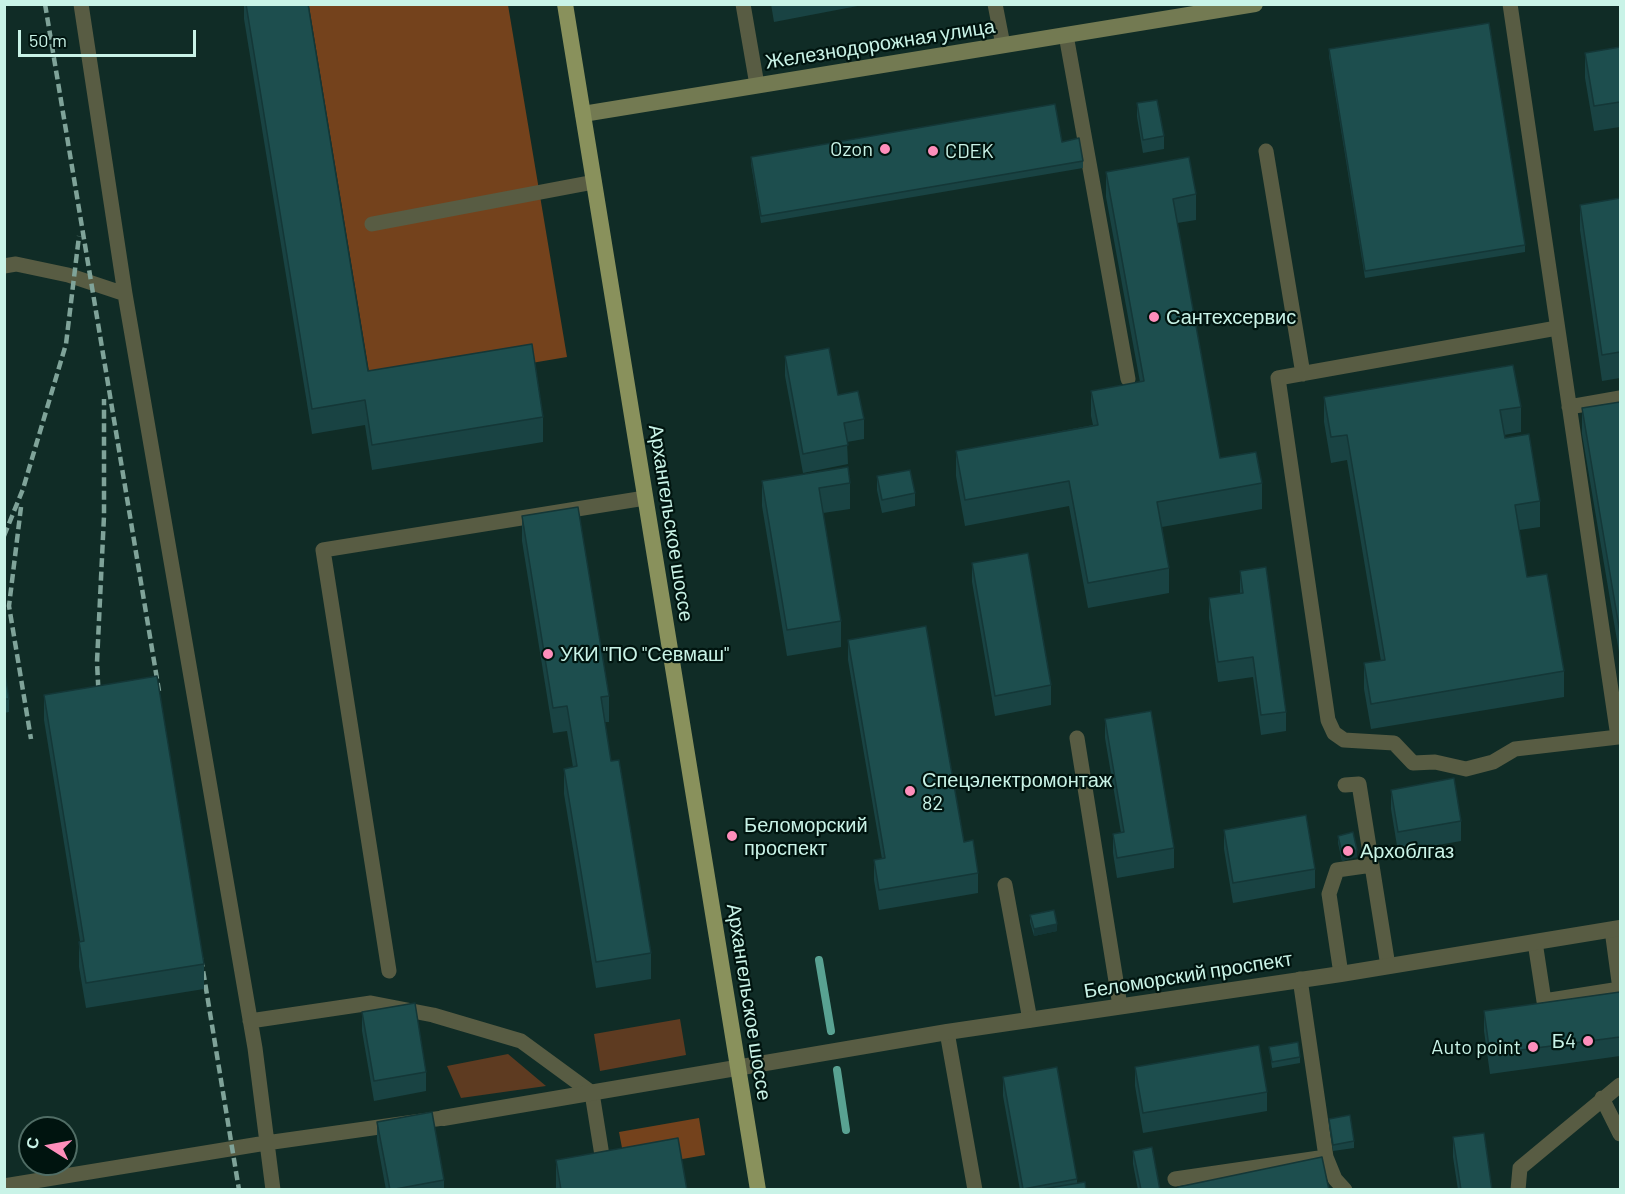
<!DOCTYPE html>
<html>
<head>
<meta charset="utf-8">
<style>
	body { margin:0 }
	#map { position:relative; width:1625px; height:1194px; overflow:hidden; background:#102c26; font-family:Barlow,sans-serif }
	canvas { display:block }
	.frame { position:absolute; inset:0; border:6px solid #c9f3e7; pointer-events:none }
	.north { position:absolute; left:18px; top:1116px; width:60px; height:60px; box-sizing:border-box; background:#00140f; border:2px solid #506d65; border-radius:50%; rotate:281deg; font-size:16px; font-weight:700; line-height:24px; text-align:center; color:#c9f3e7 }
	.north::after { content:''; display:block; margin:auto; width:21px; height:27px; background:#fe8ebb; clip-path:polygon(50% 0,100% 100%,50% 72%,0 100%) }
	.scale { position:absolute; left:18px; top:30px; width:178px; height:27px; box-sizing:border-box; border:3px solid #c9f3e7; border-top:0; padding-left:8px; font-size:18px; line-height:21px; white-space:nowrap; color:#c9f3e7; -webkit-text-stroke:4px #00140f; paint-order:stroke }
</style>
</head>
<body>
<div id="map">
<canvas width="1625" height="1194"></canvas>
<div class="frame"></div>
<div class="north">С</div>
<div class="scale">50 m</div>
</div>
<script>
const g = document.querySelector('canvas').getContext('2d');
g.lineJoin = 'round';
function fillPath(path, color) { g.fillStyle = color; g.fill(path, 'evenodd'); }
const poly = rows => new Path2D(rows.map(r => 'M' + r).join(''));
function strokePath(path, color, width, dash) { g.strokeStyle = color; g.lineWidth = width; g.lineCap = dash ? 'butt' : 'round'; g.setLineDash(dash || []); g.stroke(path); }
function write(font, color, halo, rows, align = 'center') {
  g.font = font + ' Barlow,sans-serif'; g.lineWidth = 4.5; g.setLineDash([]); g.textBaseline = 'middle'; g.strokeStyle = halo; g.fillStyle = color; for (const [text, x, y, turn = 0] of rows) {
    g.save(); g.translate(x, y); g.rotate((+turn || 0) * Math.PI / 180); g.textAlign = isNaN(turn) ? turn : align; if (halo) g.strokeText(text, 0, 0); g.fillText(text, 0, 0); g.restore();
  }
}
fillPath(poly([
	[680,1019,686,1055,600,1071,594,1034],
	[508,1054,546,1086,461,1098,447,1066]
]), '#5e3b21');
fillPath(poly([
	[315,4,508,5,567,357,372,390,309,6],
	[699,1118,705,1155,626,1169,619,1132]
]), '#74421c');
strokePath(poly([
	[819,960,831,1031],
	[837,1070,846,1130]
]), '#59a292', 8);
strokePath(poly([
	[81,4,125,294,255,1048,273,1190],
	[743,4,757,85],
	[995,4,1003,45],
	[1510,4,1618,737,1620,736],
	[1066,35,1128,379],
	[1266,151,1303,374],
	[372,224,594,182],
	[4,266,16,264,68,275,125,294],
	[1557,328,1278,378,1328,720,1334,733,1344,740,1394,743,1413,763,1435,762,1466,769,1493,762,1515,749,1618,737],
	[1569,407,1620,398],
	[1077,738,1120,1006],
	[1345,785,1359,784,1388,966],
	[1005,885,1030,1020],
	[1535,942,1544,1001,1620,989,1612,930],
	[389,971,323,550,645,498],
	[1341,974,1329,894,1337,870,1372,865],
	[1300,979,1326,1157,1335,1179,1345,1190],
	[250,1021,371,1003,433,1015,521,1041,592,1093,604,1168],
	[947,1032,975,1190],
	[1602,1098,1620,1134],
	[1175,1179,1326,1157],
	[4,1186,266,1143,443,1118],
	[1518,1190,1520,1168,1620,1085]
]), '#585c43', 15);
strokePath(poly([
	[443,1118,947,1032,1341,974,1620,928]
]), '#585c43', 16);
strokePath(poly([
	[583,114,1255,4]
]), '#737a52', 16);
strokePath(poly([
	[565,4,758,1190]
]), '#89915c', 16);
strokePath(poly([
	[45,4,159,691],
	[21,507,9,606,31,739],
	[4,536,23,489,66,344,79,236],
	[99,702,97,662,104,516,104,399],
	[201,958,239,1190]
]), '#7fa399', 4.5, [9, 4.5]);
fillPath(poly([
	[244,4,308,4,368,371,543,417,543,442,372,470,365,425,312,434,244,19],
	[771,4,868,4,774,22],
	[1620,47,1620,127,1594,131,1585,78,1585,53],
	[1329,49,1525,245,1525,252,1365,278,1329,56],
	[1137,103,1164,136,1164,149,1143,153,1137,117],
	[1062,142,1083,161,1083,168,761,223,751,164,751,157],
	[1106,172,1196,194,1196,220,1177,223,1220,458,1262,483,1262,509,1162,527,1169,568,1169,593,1088,608,1069,506,965,526,956,476,956,451,1093,425,1091,416,1091,391,1140,382,1106,197],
	[1620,198,1620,378,1602,381,1580,230,1580,205],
	[785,356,838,395,864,419,864,439,847,442,848,464,803,473,785,376],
	[1324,397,1521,407,1521,432,1504,435,1505,438,1540,501,1540,527,1519,530,1527,577,1564,671,1564,697,1371,729,1364,689,1364,663,1381,661,1347,460,1331,463,1324,422],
	[1620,402,1620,658,1582,434,1582,408],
	[877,476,915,493,915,506,882,513,877,490],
	[762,481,850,483,850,509,823,513,841,621,841,647,787,656,762,506],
	[522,516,609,696,609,722,605,722,611,761,651,953,651,979,596,988,564,794,564,769,573,767,567,731,553,733,522,541],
	[972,563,1051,685,1051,705,995,716,972,582],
	[1240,571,1286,712,1286,731,1261,735,1253,677,1218,682,1209,618,1209,598,1240,594],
	[848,640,964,842,978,873,978,893,879,910,874,880,874,860,882,859,848,660],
	[4,668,9,699,9,712,4,713],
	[44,695,204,964,204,989,86,1008,79,967,79,942,80,941,44,720],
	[1105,719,1174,848,1174,868,1117,878,1113,853,1113,834,1121,833,1105,738],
	[1391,790,1461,821,1461,841,1398,852,1391,809],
	[1224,830,1315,869,1315,888,1233,903,1224,849],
	[1338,836,1357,857,1342,861,1338,843],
	[1030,915,1057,931,1034,936,1030,922],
	[1620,992,1620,1056,1490,1074,1484,1031,1484,1011],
	[362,1012,426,1072,426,1091,374,1101,362,1031],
	[1269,1047,1300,1057,1300,1063,1272,1068],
	[1135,1067,1267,1092,1267,1111,1143,1133,1135,1086],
	[1003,1077,1077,1179,1077,1184,1086,1190,1020,1190,1003,1096],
	[1329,1119,1354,1141,1354,1148,1333,1151,1329,1126],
	[377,1122,444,1180,444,1190,386,1190,377,1141],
	[1453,1137,1492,1190,1458,1190,1453,1157],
	[1133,1151,1160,1190,1138,1190,1133,1164],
	[556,1160,687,1190,556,1190]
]), '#194343');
fillPath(poly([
	[1357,850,1357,857,1342,861,1342,854],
	[1057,924,1057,931,1034,936,1034,929]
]), '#143737');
const building = poly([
	[246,4,308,4,368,371,532,344,543,417,372,445,365,400,312,409,246,4],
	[1489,23,1525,245,1365,271,1329,49,1489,23],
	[1620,47,1620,102,1594,106,1585,53,1620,47],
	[1157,100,1164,136,1143,140,1137,103,1157,100],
	[1055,104,1062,142,1079,138,1083,161,761,216,751,157,1055,104],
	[1189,157,1196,194,1173,199,1220,458,1256,452,1262,483,1157,502,1169,568,1088,583,1069,481,965,500,956,451,1098,425,1091,391,1144,381,1106,172,1189,157],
	[1620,198,1620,352,1602,355,1580,205,1620,198],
	[829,348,838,395,858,391,864,419,844,423,848,445,803,454,785,356,829,348],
	[1513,365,1521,407,1500,410,1505,438,1529,434,1540,501,1515,505,1527,577,1547,574,1564,671,1371,704,1364,663,1385,660,1347,435,1331,437,1324,397,1513,365],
	[1620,402,1620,633,1582,408,1620,402],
	[848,467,850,483,819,488,841,621,787,630,762,481,848,467],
	[910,470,915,493,882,500,877,476,910,470],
	[578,507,609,696,601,697,611,761,619,760,651,953,596,962,564,769,577,766,567,706,553,708,522,516,578,507],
	[1028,553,1051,685,995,696,972,563,1028,553],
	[1266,567,1286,712,1261,715,1253,657,1218,662,1209,598,1243,593,1240,571,1266,567],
	[926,626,964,842,973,840,978,873,879,890,874,860,885,858,848,640,926,626],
	[4,668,9,699,4,699,4,668],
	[157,676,204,964,86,983,79,942,84,941,44,695,157,676],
	[1151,711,1174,848,1117,858,1113,834,1124,832,1105,719,1151,711],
	[1454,778,1461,821,1398,832,1391,790,1454,778],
	[1306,815,1315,869,1233,883,1224,830,1306,815],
	[1353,832,1357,850,1342,854,1338,836,1353,832],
	[1054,910,1057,924,1034,929,1030,915,1054,910],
	[1620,992,1620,1037,1490,1054,1484,1011,1620,992],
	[415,1003,426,1072,374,1081,362,1012,415,1003],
	[1298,1042,1300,1057,1272,1062,1269,1047,1298,1042],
	[1259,1045,1267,1092,1143,1113,1135,1067,1259,1045],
	[1057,1067,1077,1179,1023,1189,1003,1077,1057,1067],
	[432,1112,444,1180,390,1190,377,1122,432,1112],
	[1350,1115,1354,1141,1333,1145,1329,1119,1350,1115],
	[1484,1133,1492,1190,1461,1190,1453,1137,1484,1133],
	[678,1138,687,1190,561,1190,556,1160,678,1138],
	[1152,1147,1160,1190,1141,1190,1133,1151,1152,1147],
	[1322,1157,1329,1190,1178,1190,1178,1187,1322,1157],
	[1085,1182,1086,1190,1042,1189,1085,1182]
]);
fillPath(building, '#1d4e4e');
strokePath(building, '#143737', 1.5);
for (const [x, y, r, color] of [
	[885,149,6,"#fe8ebb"],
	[933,151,6,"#fe8ebb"],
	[1154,317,6,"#fe8ebb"],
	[548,654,6,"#fe8ebb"],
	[910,791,6,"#fe8ebb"],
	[732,836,6,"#fe8ebb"],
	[1348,851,6,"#fe8ebb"],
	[1588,1041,6,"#fe8ebb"],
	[1533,1047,6,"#fe8ebb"]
]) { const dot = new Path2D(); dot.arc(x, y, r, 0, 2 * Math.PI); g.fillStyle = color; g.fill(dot); strokePath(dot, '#00140f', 2); }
write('20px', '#c9f3e7', '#00140f', [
	["Железнодорожная улица",880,44,-9],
	["Архангельское шоссе",671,523,81],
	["Беломорский проспект",1188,975,-9],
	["Архангельское шоссе",749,1002,81]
]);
write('20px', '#c9f3e7', '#00140f', [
	["Ozon",873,149,"right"],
	["CDEK",945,151],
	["Сантехсервис",1166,317],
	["УКИ \"ПО \"Севмаш\"",560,654],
	["Спецэлектромонтаж",922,780],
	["82",922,803],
	["Беломорский",744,825],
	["проспект",744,848],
	["Архоблгаз",1360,851],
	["Б4",1576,1041,"right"],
	["Auto point",1521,1047,"right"]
], 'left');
</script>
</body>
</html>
